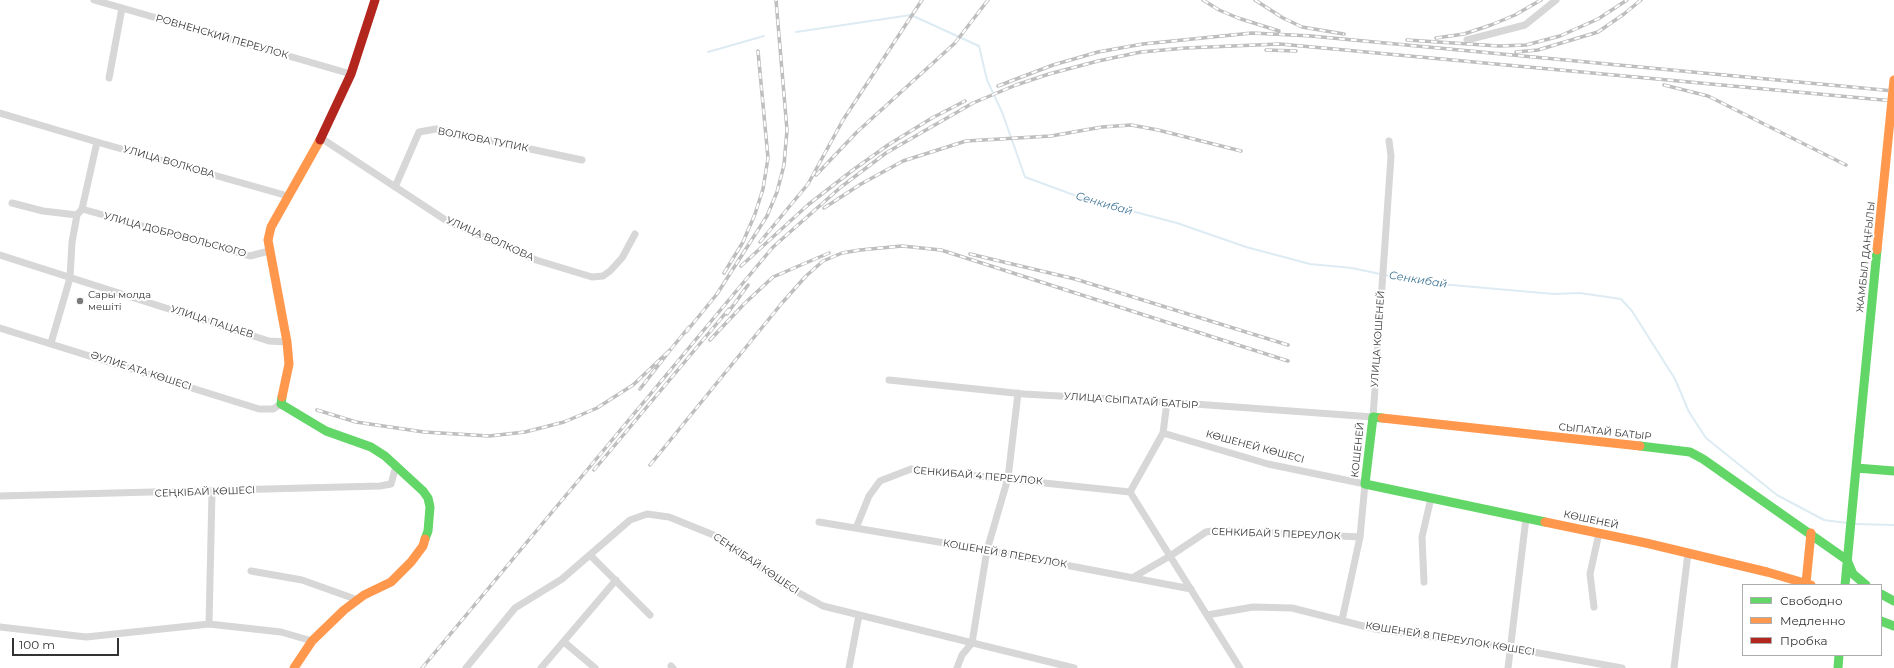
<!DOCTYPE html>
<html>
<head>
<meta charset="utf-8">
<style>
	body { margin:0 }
	#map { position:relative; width:1894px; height:668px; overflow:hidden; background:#fff; font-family:Montserrat,sans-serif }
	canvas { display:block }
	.legend { position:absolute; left:1742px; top:584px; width:140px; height:72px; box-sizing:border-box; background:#fff; border:1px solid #adadad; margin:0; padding:5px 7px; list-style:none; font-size:12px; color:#333 }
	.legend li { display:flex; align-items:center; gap:8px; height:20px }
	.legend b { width:20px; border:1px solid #adadad }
	.scale { position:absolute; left:12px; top:638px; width:107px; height:18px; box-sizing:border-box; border:2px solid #333; border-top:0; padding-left:5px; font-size:12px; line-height:14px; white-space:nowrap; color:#333; -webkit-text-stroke:3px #fff; paint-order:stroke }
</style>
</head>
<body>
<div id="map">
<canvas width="1894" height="668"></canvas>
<ul class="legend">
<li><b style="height:5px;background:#63d668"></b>Свободно</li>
<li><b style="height:5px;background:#ff974d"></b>Медленно</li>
<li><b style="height:5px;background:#b3261e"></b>Пробка</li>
</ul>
<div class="scale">100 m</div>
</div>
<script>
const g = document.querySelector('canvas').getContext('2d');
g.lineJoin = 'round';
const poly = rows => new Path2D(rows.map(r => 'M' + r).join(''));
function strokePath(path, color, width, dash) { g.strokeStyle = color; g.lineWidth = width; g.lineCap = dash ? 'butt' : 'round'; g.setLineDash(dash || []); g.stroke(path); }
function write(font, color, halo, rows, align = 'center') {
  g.font = font + ' Montserrat,sans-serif'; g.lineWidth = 4; g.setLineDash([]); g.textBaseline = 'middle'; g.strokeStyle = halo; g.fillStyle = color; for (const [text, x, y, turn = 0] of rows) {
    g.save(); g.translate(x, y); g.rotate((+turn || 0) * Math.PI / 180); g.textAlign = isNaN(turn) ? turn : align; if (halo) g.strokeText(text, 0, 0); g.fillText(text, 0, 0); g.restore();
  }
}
strokePath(poly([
	[796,32,911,15,979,46,987,80,1002,112,1025,177,1082,198,1177,223,1246,247,1310,264,1352,268,1380,274],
	[708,52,764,36],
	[1384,275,1429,283,1554,294,1580,293,1621,299,1632,311,1675,379,1689,412,1706,438,1777,495,1824,520,1847,523],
	[1855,524,1894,525]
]), '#ddebf3', 2);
strokePath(poly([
	[94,0,351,74],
	[1467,40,1525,25,1556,0],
	[109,78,122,8],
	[0,113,97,142,288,196],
	[321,138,447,221,536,260,592,277,603,276,610,271,622,258,635,234],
	[395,187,419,132,436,129,582,160],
	[12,203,43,211,77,215],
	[82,209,250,256,269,251],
	[0,255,269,341,287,342],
	[0,328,259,409,273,409,281,404],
	[51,343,70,278,72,242,77,215,82,209,97,142],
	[889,380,1024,394,1167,402,1373,417,1391,156,1389,141],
	[1163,433,1268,464,1365,484,1360,537,1342,620],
	[1130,492,1240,668],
	[0,496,380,486,391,484,396,466],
	[819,522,987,550,1191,589],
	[856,528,869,496,880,481,911,469,1130,492,1163,433,1167,402],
	[590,555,650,615],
	[251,571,302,580,358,600],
	[1132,578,1170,556,1206,532,1219,530,1360,537],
	[1424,582,1422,537,1431,498],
	[1594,607,1590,574,1599,533],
	[1207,615,1253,607,1292,608,1375,629,1511,648,1622,668],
	[209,624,212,492],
	[0,627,86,637,209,624,281,632,312,641],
	[564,642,595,668],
	[671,666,673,668],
	[466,668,515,608,562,579,630,520,647,514,669,517,716,536,733,547,781,583,823,606,1074,668],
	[541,668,616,580],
	[849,668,859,615],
	[957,668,962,655,972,643,987,550,1008,478,1018,393],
	[1508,668,1526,518],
	[1674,668,1688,553]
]), '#d7d7d7', 7);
strokePath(poly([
	[282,397,281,404,326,431,371,447,385,456,423,491,428,498,430,507,428,531,425,539],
	[1382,418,1373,417,1365,484,1545,522],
	[1640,446,1690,452,1703,459,1847,560,1853,574,1866,585],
	[1856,468,1894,471],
	[1845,585,1859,436],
	[1881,594,1894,601],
	[1881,621,1894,626],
	[1838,668,1839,655]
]), '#63d668', 9);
strokePath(poly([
	[282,397,289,364,287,342,268,240,271,227,320,140],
	[1382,418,1640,446],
	[1545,522,1646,543,1767,572,1811,585],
	[1806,583,1811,533],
	[294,668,312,641,344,610,364,595,391,582,411,562,423,546,425,539]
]), '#ff974d', 9);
strokePath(poly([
	[320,140,351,74,375,0]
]), '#b3261e', 9);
const rail = poly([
	[1203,0,1219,10,1238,18,1279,31],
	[1255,0,1283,18,1302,27,1344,34],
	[1436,38,1464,34,1491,25,1515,15,1541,0],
	[1407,40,1499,46,1526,45,1560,36,1598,19,1627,0],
	[1266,50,1296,51],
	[1516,52,1538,50,1598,32,1624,14,1641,0],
	[1664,85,1708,96,1846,165],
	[998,86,1053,65,1098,52,1143,44,1252,33,1311,36,1894,91],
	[816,175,857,132,955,43,988,0],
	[824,208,861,184,903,161,966,141,1051,136,1102,127,1131,125,1158,130,1241,151],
	[760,242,808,184,843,120,922,0],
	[970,254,1075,279,1288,345],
	[741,266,809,204,853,170,888,145,932,118,965,101],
	[724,273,743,242,755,214,763,189,768,158,758,51],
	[727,314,748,285],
	[686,332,717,294,767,216,777,192,784,165,787,130,776,0],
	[710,340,744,304,773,277,829,253],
	[671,349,689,327],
	[317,410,356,422,424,432,489,436,525,432,564,422,597,408,633,385,671,349,640,389],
	[650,465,782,303,806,276,823,261,842,253,860,250,902,246,941,250,1288,361],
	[594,470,729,309],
	[422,668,773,247,841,187,886,153,973,103,1016,85,1049,74,1098,61,1141,52,1186,48,1280,44,1894,101]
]);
strokePath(rail, '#bebebe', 3.5);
strokePath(rail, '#fff', 2, [6]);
strokePath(poly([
	[1859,436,1877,250]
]), '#63d668', 9);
strokePath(poly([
	[1877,250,1894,80]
]), '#ff974d', 9);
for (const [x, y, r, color] of [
	[80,301,4,"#7a7a7a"]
]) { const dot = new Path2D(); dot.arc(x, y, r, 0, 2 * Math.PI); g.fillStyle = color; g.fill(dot); strokePath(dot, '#fff', 1.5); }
write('10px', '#333', '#fff', [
	["РОВНЕНСКИЙ ПЕРЕУЛОК",222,37,16],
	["ВОЛКОВА ТУПИК",483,140,11],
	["УЛИЦА ВОЛКОВА",169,162,16],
	["УЛИЦА ДОБРОВОЛЬСКОГО",175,235,15],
	["УЛИЦА ВОЛКОВА",490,239,24],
	["ЖАМБЫЛ ДАҢҒЫЛЫ",1866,257,-84],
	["УЛИЦА ПАЦАЕВ",212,322,18],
	["УЛИЦА КОШЕНЕЙ",1378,339,-86],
	["ӘУЛИЕ АТА КӨШЕСІ",141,371,18],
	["УЛИЦА СЫПАТАЙ БАТЫР",1131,401,4],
	["СЫПАТАЙ БАТЫР",1605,432,6],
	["КӨШЕНЕЙ КӨШЕСІ",1255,447,15],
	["КОШЕНЕЙ",1358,450,-84],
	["СЕНКИБАЙ 4 ПЕРЕУЛОК",978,476,5],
	["СЕҢКІБАЙ КӨШЕСІ",205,492,-2],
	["КӨШЕНЕЙ",1591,520,12],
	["СЕНКИБАЙ 5 ПЕРЕУЛОК",1276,534,2],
	["КОШЕНЕЙ 8 ПЕРЕУЛОК",1005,554,10],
	["СЕҢКІБАЙ КӨШЕСІ",756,564,34],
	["КӨШЕНЕЙ 8 ПЕРЕУЛОК КӨШЕСІ",1450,639,9]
]);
write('10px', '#333', '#fff', [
	["Сары молда",88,295],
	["мешіті",88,307]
], 'left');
write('italic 11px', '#3f7597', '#fff', [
	["Сенкибай",1104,204,16],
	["Сенкибай",1418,280,9]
]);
</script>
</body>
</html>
